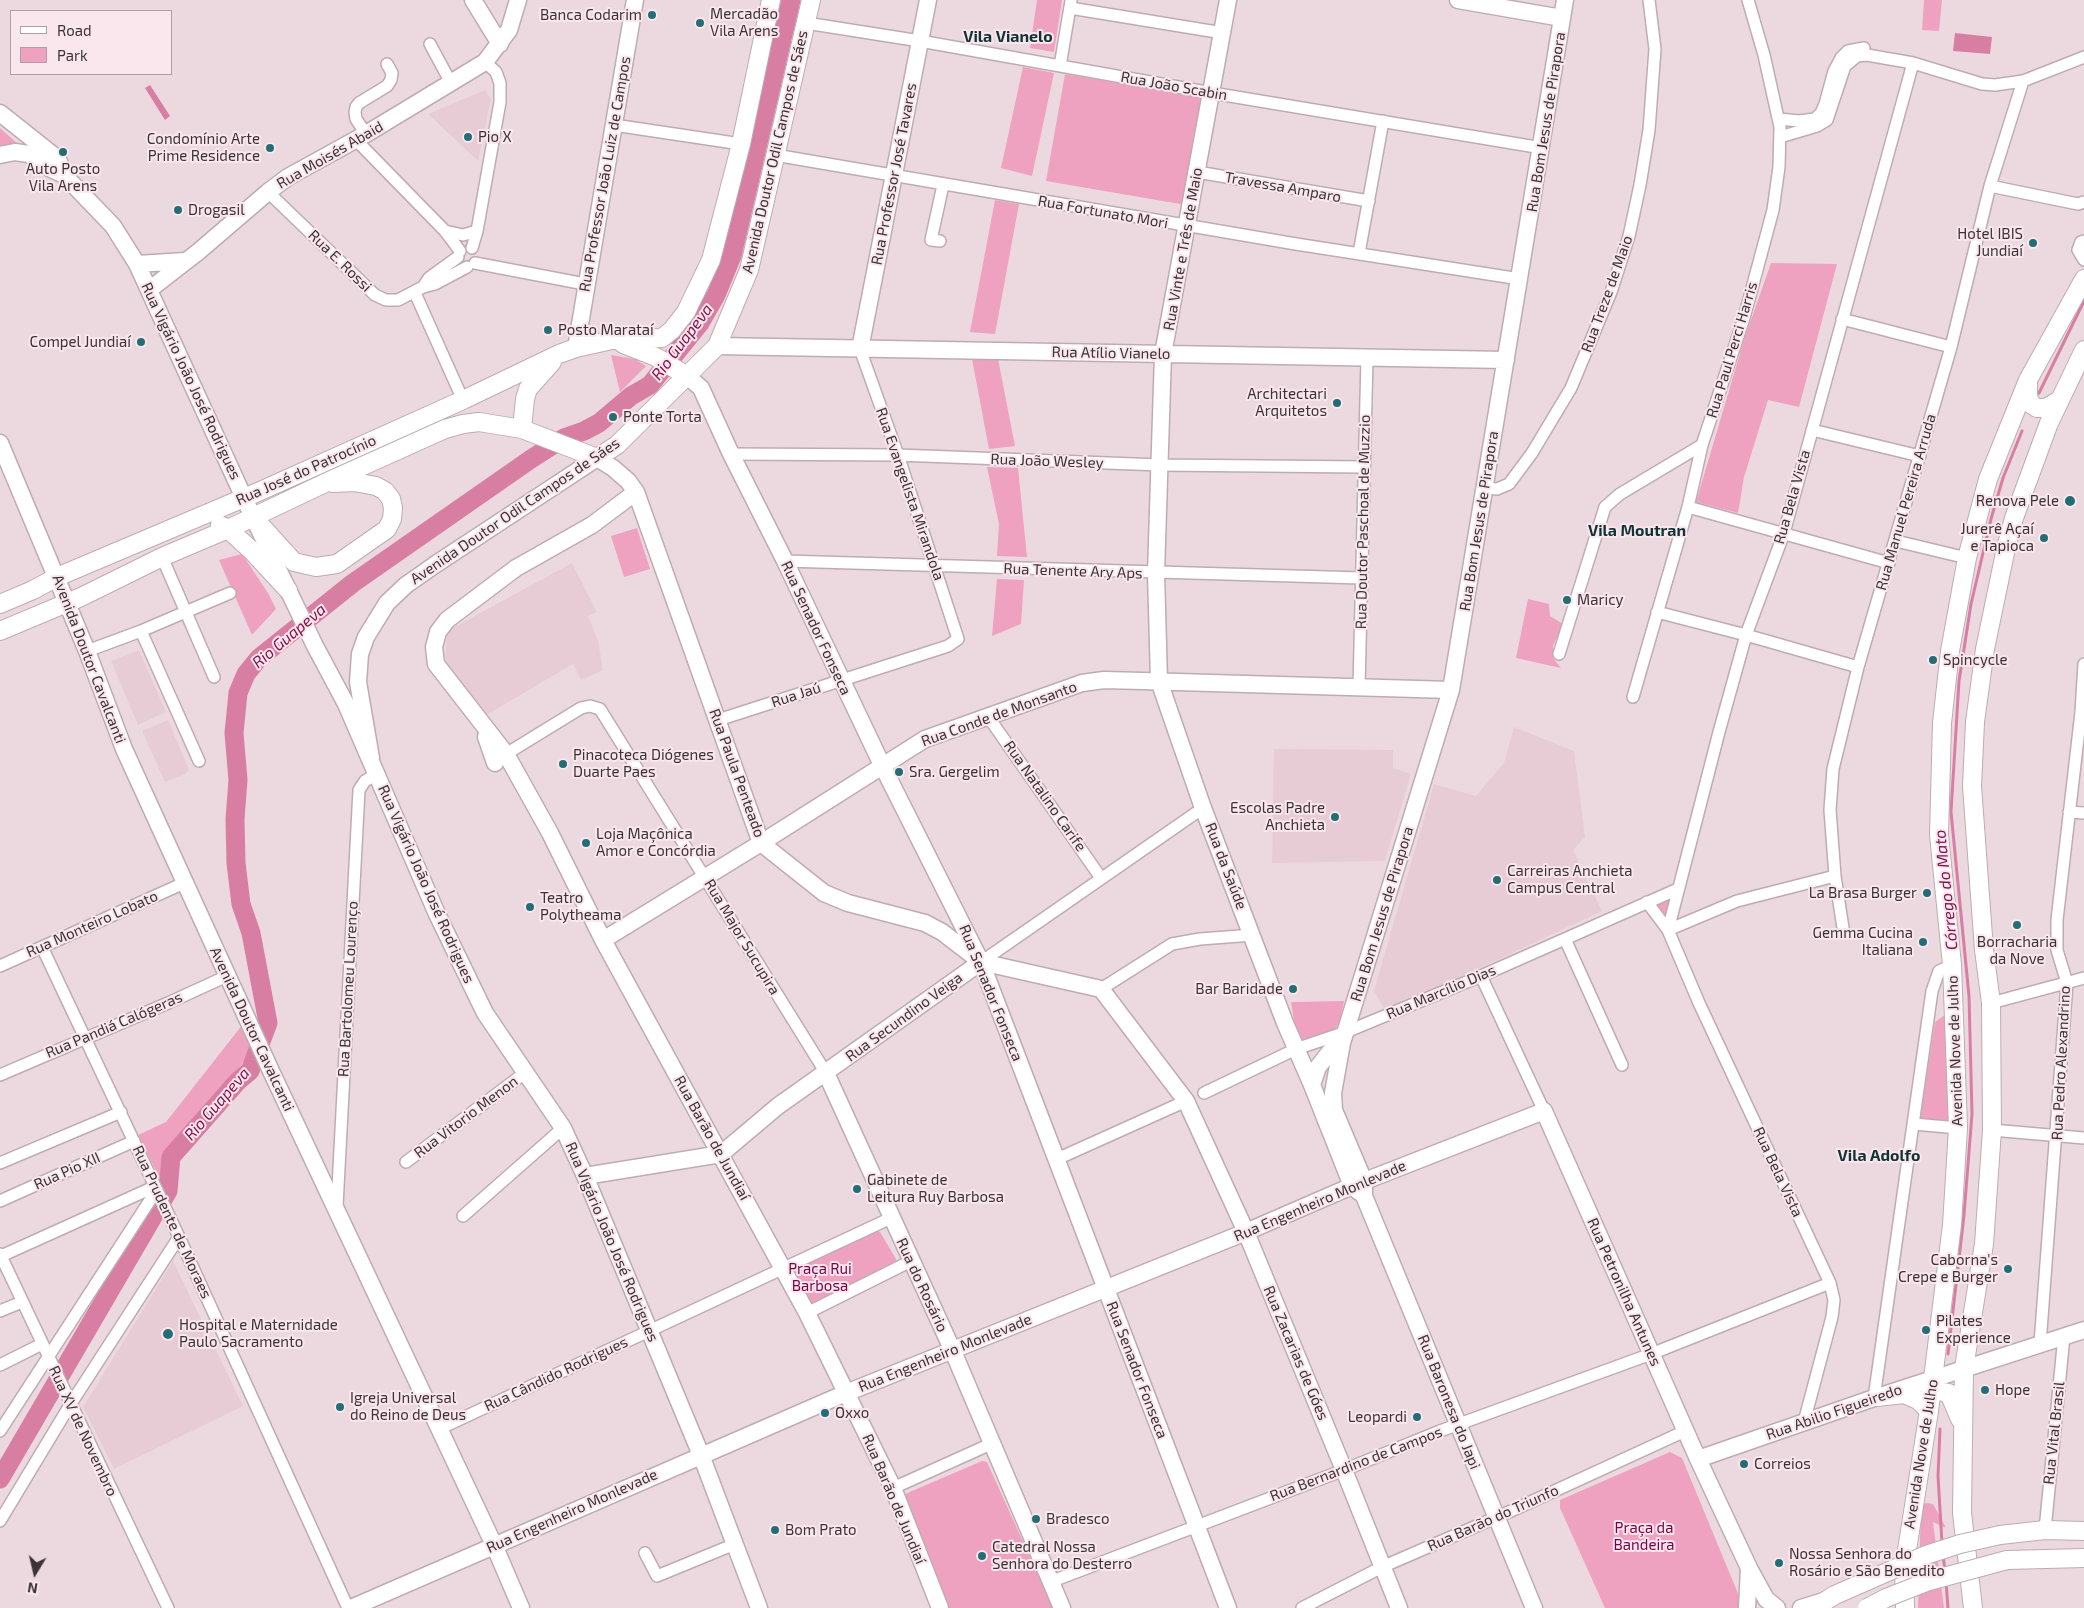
<!DOCTYPE html>
<html>
<head>
<meta charset="utf-8">
<style>
	body { margin:0 }
	#map { position:relative; width:2084px; height:1608px; overflow:hidden; background:#ecd9e0; font-family:"Exo 2",sans-serif }
	canvas { display:block }
	.legend { position:absolute; left:10px; top:10px; width:162px; height:65px; box-sizing:border-box; background:#fae6ed; border:1px solid #ae9fa4; margin:0; padding:6px 9px; list-style:none; font-size:15px; color:#3b3437 }
	.legend li { display:flex; align-items:center; gap:10px; height:25px }
	.legend b { width:25px; border:1px solid #ae9fa4 }
	.north { position:absolute; left:10px; top:1548px; width:50px; height:50px; -webkit-text-stroke:4px #fae6ed; paint-order:stroke; rotate:189deg; font-size:14px; font-weight:700; line-height:20px; text-align:center; color:#3b3437 }
	.north::after { content:''; display:block; margin:auto; width:18px; height:22px; background:#3b3437; clip-path:polygon(50% 0,100% 100%,50% 72%,0 100%) }
</style>
</head>
<body>
<div id="map">
<canvas width="2084" height="1608"></canvas>
<ul class="legend">
<li><b style="height:6px;background:#fff"></b>Road</li>
<li><b style="height:14px;background:#efa1c0"></b>Park</li>
</ul>
<div class="north">N</div>
</div>
<script>
const g = document.querySelector('canvas').getContext('2d');
g.lineJoin = 'round';
function fillPath(path, color) { g.fillStyle = color; g.fill(path, 'evenodd'); }
const poly = rows => new Path2D(rows.map(r => 'M' + r).join(''));
function strokePath(path, color, width, dash) { g.strokeStyle = color; g.lineWidth = width; g.lineCap = dash ? 'butt' : 'round'; g.setLineDash(dash || []); g.stroke(path); }
function write(font, color, halo, rows, align = 'center') {
  g.font = font + ' "Exo 2",sans-serif'; g.lineWidth = 4; g.setLineDash([]); g.textBaseline = 'middle'; g.strokeStyle = halo; g.fillStyle = color; for (const [text, x, y, turn = 0] of rows) {
    g.save(); g.translate(x, y); g.rotate((+turn || 0) * Math.PI / 180); g.textAlign = isNaN(turn) ? turn : align; if (halo) g.strokeText(text, 0, 0); g.fillText(text, 0, 0); g.restore();
  }
}
fillPath(poly([
	[485,90,491,99,478,161,428,114],
	[572,563,597,612,588,616,598,641,603,670,581,680,573,664,483,717,445,666,447,631],
	[139,650,166,712,138,725,111,661],
	[168,720,189,770,184,775,165,782,142,731],
	[1514,727,1574,751,1585,837,1573,850,1602,911,1386,1012,1374,991,1434,784,1476,796,1504,763],
	[1274,749,1393,750,1393,768,1411,774,1385,861,1272,863],
	[173,1261,243,1406,114,1469,83,1407]
]), '#e7ccd6');
fillPath(poly([
	[1037,0,1062,0,1054,52,1030,48],
	[1924,0,1942,0,1939,31,1922,30],
	[1023,67,1054,73,1032,176,1001,168],
	[1065,74,1204,98,1186,205,1046,181],
	[0,128,19,145,10,144,0,147],
	[995,200,1019,204,995,334,970,332],
	[1771,263,1837,264,1799,407,1768,400,1744,477,1738,513,1696,502,1744,340],
	[611,355,635,359,646,366,620,392],
	[972,359,998,359,1015,446,989,449],
	[987,467,1018,468,1027,557,997,556,999,524],
	[637,528,650,569,624,577,611,536],
	[242,554,268,593,276,609,252,635,219,560],
	[997,579,1024,580,1021,624,992,636],
	[1528,599,1549,604,1550,616,1563,624,1553,646,1553,658,1561,668,1516,658],
	[1673,894,1667,923,1653,903],
	[1344,1001,1340,1021,1335,1029,1325,1035,1298,1043,1291,1002],
	[1945,1015,1950,1026,1948,1120,1920,1119,1935,1022],
	[243,1024,253,1044,237,1073,188,1127,165,1158,164,1187,138,1135,166,1122],
	[873,1229,880,1232,896,1259,895,1266,811,1306,791,1275,792,1267],
	[1670,1452,1682,1458,1744,1608,1605,1608,1560,1508,1560,1500],
	[982,1461,987,1462,1053,1608,946,1608,903,1500,905,1494],
	[1926,1503,1933,1504,1946,1528,1933,1522,1944,1608,1918,1608,1921,1506]
]), '#efa1c0');
fillPath(poly([
	[1955,33,1992,37,1990,54,1953,51],
	[150,85,170,116,165,120,145,88]
]), '#d97ea3');
strokePath(poly([
	[2039,393,2084,301],
	[1948,1354,1964,1215,1972,1114,1969,996,1951,812,1959,681,1971,604,1991,519,2003,478,2022,431],
	[1940,1429,1938,1476,1942,1543],
	[1943,1555,1945,1571],
	[1946,1582,1948,1608]
]), '#d97ea3', 3);
strokePath(poly([
	[0,1479,168,1191,171,1157,238,1081,250,1071,268,1023,251,933,241,904,236,863,235,819,238,780,234,733,238,693,246,674,259,658,353,583,531,459,564,438,584,431,599,423,631,396,650,385,700,323,716,295,732,256,791,0]
]), '#d97ea3', 19);
const street = poly([
	[1070,8,1223,33],
	[806,23,920,41,1212,93,1542,148],
	[430,44,451,83],
	[1060,66,1071,1],
	[1779,119,1799,121,1815,119,1821,113,1825,104,1834,71,1841,58,1848,51,1864,48],
	[614,125,741,144],
	[366,134,356,119,355,112,356,107,359,103,387,86,391,80,392,73,387,64],
	[1780,137,1817,126,1827,120,1845,66,1857,56,1867,55,1913,63,1982,84,1995,85,2023,81,2084,57],
	[356,140,445,231,460,251],
	[775,155,1296,244,1520,279],
	[1197,172,1369,201],
	[1990,186,2078,204,2084,202],
	[268,192,375,295,386,300,398,300,423,287,435,284,467,267],
	[445,231,463,235,477,231],
	[940,241,931,240,943,185],
	[2084,241,2081,242,2078,250,2084,260],
	[472,248,477,231,500,102,500,83,496,72,485,62],
	[1359,253,1383,121],
	[475,263,585,284],
	[423,287,429,278,458,257],
	[415,293,463,400],
	[1842,319,1951,347],
	[1812,430,1920,456],
	[731,454,898,455,1160,465,1364,467],
	[1485,488,1497,489,1509,484,1532,453,1571,388,1611,292,1629,236,1640,185,1649,130,1655,49,1649,0],
	[1688,507,1889,563],
	[1896,541,1967,558],
	[162,557,214,677],
	[785,561,1361,578],
	[1657,612,1746,635,1858,667],
	[141,631,199,761],
	[87,651,141,631,230,593],
	[1559,654,1605,507,1620,494,1702,445],
	[1359,687,1367,358],
	[1633,697,1688,507,1702,445,1744,318,1773,210,1779,167,1780,127,1764,55,1748,0],
	[987,715,1101,878],
	[718,720,948,646,958,639,898,455,860,349],
	[506,754,581,708,590,706,600,709,826,1073],
	[2069,812,2084,813],
	[1647,902,1668,930,1699,1003,1830,1283,1834,1300,1832,1317,1804,1422],
	[1843,928,1835,876,1830,810,1833,769,1858,667,1951,347,1990,186,2023,81],
	[1668,930,1719,732,1746,635,1784,533,1913,63],
	[1668,930,1737,901,1835,876],
	[1565,939,1622,1065],
	[42,947,179,1237,348,1608],
	[981,962,1203,808],
	[0,966,184,883],
	[1481,976,1544,1111],
	[1101,989,1172,944,1200,939,1253,935],
	[1991,1003,2084,978],
	[0,1075,168,1003,227,976],
	[1204,1093,1296,1049,1346,1032,1481,976,1678,889],
	[1914,1124,1958,1128],
	[1992,1130,2084,1138],
	[1057,1159,1186,1101],
	[406,1162,526,1072],
	[0,1163,121,1112],
	[0,1201,134,1141],
	[337,1206,359,790,365,781,376,774],
	[463,1216,563,1128],
	[0,1254,168,1608],
	[1,1256,154,1187],
	[0,1311,22,1302],
	[807,1313,911,1261],
	[2040,1344,2067,983,2057,950,2057,920,2081,712,2084,664],
	[0,1365,42,1344],
	[1874,1398,1932,991,1939,971,1952,965],
	[439,1429,891,1218],
	[0,1431,156,1191],
	[893,1488,993,1443],
	[0,1521,70,1405,179,1237],
	[2045,1530,2064,1336],
	[645,1553,657,1576,735,1544],
	[1050,1582,1344,1470,1440,1431,1651,1354,1830,1283],
	[1302,1608,1382,1567,1511,1511,1685,1431]
]);
const secondary = poly([
	[473,0,500,44],
	[1228,0,1163,354,1156,573,1159,681,1203,808,1285,1023,1312,1085,1352,1186,1359,1192],
	[1458,0,1562,18],
	[0,113,58,159,64,175],
	[0,155,15,152,29,154,45,166,64,175,113,226,137,264,244,498,314,644,346,704,437,914,485,1013,563,1128,585,1176,701,1455,759,1608],
	[137,264,185,261],
	[149,290,198,252,268,192,288,177,366,134,485,62,509,30,518,0],
	[717,346,1506,360],
	[576,348,635,0],
	[860,349,928,0],
	[687,376,701,388,731,454,785,561,882,765,981,962,1228,1608],
	[0,443,87,651,124,749,271,1071,494,1545,521,1608],
	[636,492,592,525,516,568,447,620,438,632,434,647,436,664,506,754,550,833,603,940,807,1313,893,1488,940,1608],
	[486,737,495,763],
	[371,758,358,682,360,654,366,637,387,603,406,585,436,564,597,458,613,468,628,481,636,492,761,843,824,893,848,903,925,923,942,932,981,962,1101,989,1186,1101,1246,1232,1344,1470,1399,1608],
	[603,940,761,843,925,739,1082,683,1104,680,1143,681,1451,690],
	[826,1073,952,1349,1062,1608],
	[1312,1085,1318,1067,1332,1049,1342,1043],
	[585,1176,721,1154,778,1106,981,962],
	[1698,1459,1874,1398,2084,1330],
	[351,1608,846,1393,1246,1232,1352,1186,1544,1111,1698,1459,1749,1568,1766,1599,1777,1608],
	[1534,1608,1364,1196,1364,1181,1334,1110,1333,1093,1342,1043,1451,690,1565,0],
	[1747,1608,1749,1568],
	[1801,1608,1824,1601]
]);
const primary = poly([
	[623,344,656,357,687,376],
	[2028,381,2028,397,2032,405,2037,408,2046,408,2058,401],
	[522,429,525,399,528,389,552,362],
	[254,518,294,562,316,567,337,564,387,529,392,519,393,508,391,499,385,491,376,486,354,482,333,483],
	[220,525,228,529,251,550,288,590],
	[0,604,33,590,57,577,258,492,463,400,559,354,576,348,612,340,662,338,672,330,686,312,711,260,741,144,771,0],
	[0,631,81,597,162,557,228,529,325,483,445,429,463,424,479,422,522,429,597,458,617,445,717,346,749,270,811,0],
	[1930,1394,1938,1391,1949,1393,1960,1419],
	[1877,1397,1904,1394,1918,1400,1929,1411],
	[2000,1535,2045,1530,2084,1531],
	[2007,1560,2084,1558],
	[1814,1608,1835,1595],
	[1905,1608,1904,1569,1929,1411,1952,1225,1958,1128,1952,965,1939,835,1942,723,1950,651,1967,558,1988,479,2028,380,2084,279],
	[1973,1608,1962,1513,1964,1368,1984,1244,1992,1130,1991,1003,1984,950,1972,786,1975,722,1985,649,2006,548,2014,518,2049,423,2084,350]
]);
strokePath(street, '#beacb2', 14);
strokePath(secondary, '#beacb2', 19);
strokePath(primary, '#beacb2', 20);
strokePath(street, '#fff', 11);
strokePath(secondary, '#fff', 16);
strokePath(primary, '#fff', 18);
const primaryBridge = poly([
	[1835,1595,1926,1555,1960,1544,2000,1535],
	[1867,1608,1886,1598,1929,1581,2007,1560]
]);
strokePath(primaryBridge, '#beacb2', 20, []);
strokePath(primaryBridge, '#fff', 18);
for (const [x, y, r, color] of [
	[652,15,5,"#236e75"],
	[700,23,5,"#236e75"],
	[468,137,5,"#236e75"],
	[270,148,5,"#236e75"],
	[63,152,5,"#236e75"],
	[178,210,5,"#236e75"],
	[2033,243,5,"#236e75"],
	[548,330,5,"#236e75"],
	[141,342,5,"#236e75"],
	[1337,403,5,"#236e75"],
	[613,417,5,"#236e75"],
	[2070,501,6,"#236e75"],
	[2044,538,5,"#236e75"],
	[1567,600,5,"#236e75"],
	[1933,660,5,"#236e75"],
	[563,764,5,"#236e75"],
	[899,772,5,"#236e75"],
	[1335,817,5,"#236e75"],
	[586,843,5,"#236e75"],
	[1497,880,5,"#236e75"],
	[1927,893,5,"#236e75"],
	[530,907,5,"#236e75"],
	[2017,925,5,"#236e75"],
	[1923,942,5,"#236e75"],
	[1293,989,5,"#236e75"],
	[857,1189,5,"#236e75"],
	[2008,1269,5,"#236e75"],
	[1926,1330,5,"#236e75"],
	[168,1334,6,"#236e75"],
	[1985,1390,5,"#236e75"],
	[340,1407,5,"#236e75"],
	[825,1413,5,"#236e75"],
	[1417,1417,5,"#236e75"],
	[1744,1464,5,"#236e75"],
	[1036,1519,5,"#236e75"],
	[775,1530,5,"#236e75"],
	[982,1556,5,"#236e75"],
	[1779,1563,5,"#236e75"]
]) { const dot = new Path2D(); dot.arc(x, y, r, 0, 2 * Math.PI); g.fillStyle = color; g.fill(dot); strokePath(dot, '#fae6ed', 2); }
write('15px', '#3b3437', '#fae6ed', [
	["Mercadão",710,14],
	["Vila Arens",710,31],
	["Banca Codarim",642,15,"right"],
	["Pio X",478,137],
	["Condomínio Arte",260,139,"right"],
	["Prime Residence",260,156,"right"],
	["Auto Posto",63,169,"center"],
	["Vila Arens",63,186,"center"],
	["Drogasil",188,210],
	["Hotel IBIS",2023,234,"right"],
	["Jundiaí",2023,251,"right"],
	["Posto Marataí",558,330],
	["Compel Jundiaí",131,342,"right"],
	["Architectari",1327,394,"right"],
	["Arquitetos",1327,411,"right"],
	["Ponte Torta",623,417],
	["Renova Pele",2059,501,"right"],
	["Jurerê Açaí",2034,529,"right"],
	["e Tapioca",2034,546,"right"],
	["Maricy",1577,600],
	["Spincycle",1943,660],
	["Pinacoteca Diógenes",573,755],
	["Duarte Paes",573,772],
	["Sra. Gergelim",909,772],
	["Escolas Padre",1325,808,"right"],
	["Anchieta",1325,825,"right"],
	["Loja Maçônica",596,834],
	["Amor e Concórdia",596,851],
	["Carreiras Anchieta",1507,871],
	["Campus Central",1507,888],
	["La Brasa Burger",1917,893,"right"],
	["Teatro",540,898],
	["Polytheama",540,915],
	["Gemma Cucina",1913,933,"right"],
	["Italiana",1913,950,"right"],
	["Borracharia",2017,942,"center"],
	["da Nove",2017,959,"center"],
	["Bar Baridade",1283,989,"right"],
	["Gabinete de",867,1180],
	["Leitura Ruy Barbosa",867,1197],
	["Caborna's",1998,1260,"right"],
	["Crepe e Burger",1998,1277,"right"],
	["Pilates",1936,1321],
	["Experience",1936,1338],
	["Hospital e Maternidade",179,1325],
	["Paulo Sacramento",179,1342],
	["Hope",1995,1390],
	["Igreja Universal",350,1398],
	["do Reino de Deus",350,1415],
	["Oxxo",835,1413],
	["Leopardi",1407,1417,"right"],
	["Correios",1754,1464],
	["Bradesco",1046,1519],
	["Bom Prato",785,1530],
	["Catedral Nossa",992,1547],
	["Senhora do Desterro",992,1564],
	["Nossa Senhora do",1789,1554],
	["Rosário e São Benedito",1789,1571]
], 'left');
write('15px', '#3b3437', '#fae6ed', [
	["Rua João Scabin",1174,86,10],
	["Rua Bom Jesus de Pirapora",1546,122,-81],
	["Avenida Doutor Odil Campos de Sáes",775,152,-77],
	["Rua Moisés Abaid",330,155,-30],
	["Rua Professor João Luiz de Campos",605,174,-80],
	["Rua Professor José Tavares",894,174,-79],
	["Travessa Amparo",1283,187,10],
	["Rua Fortunato Mori",1103,212,10],
	["Rua Vinte e Três de Maio",1183,249,-80],
	["Rua E. Rossi",340,261,44],
	["Rua Treze de Maio",1607,294,-70],
	["Rua Paul Perci Harris",1732,350,-73],
	["Rua Atílio Vianelo",1111,353,1],
	["Rua Vigário João José Rodrigues",191,381,65],
	["Rua João Wesley",1047,461,2],
	["Rua José do Patrocínio",306,470,-24],
	["Rua Evangelista Mirandola",910,494,71],
	["Rua Bela Vista",1792,497,-74],
	["Rua Manuel Pereira Arruda",1906,502,-74],
	["Avenida Doutor Odil Campos de Sáes",515,511,-34],
	["Rua Bom Jesus de Pirapora",1479,521,-81],
	["Rua Doutor Paschoal de Muzzio",1363,522,-89],
	["Rua Tenente Ary Aps",1073,571,2],
	["Rua Senador Fonseca",816,628,65],
	["Avenida Doutor Cavalcanti",89,659,69],
	["Rua Jaú",796,695,-18],
	["Rua Conde de Monsanto",999,714,-20],
	["Rua Paula Penteado",737,773,70],
	["Rua Natalino Carife",1045,796,55],
	["Rua da Saúde",1226,866,69],
	["Rua Vigário João José Rodrigues",426,884,66],
	["Rua Bom Jesus de Pirapora",1382,914,-73],
	["Rua Monteiro Lobato",92,924,-24],
	["Rua Major Sucupira",742,937,59],
	["Rua Bartolomeu Lourenço",348,989,-87],
	["Rua Marcílio Dias",1441,992,-23],
	["Rua Senador Fonseca",991,993,68],
	["Rua Secundino Veiga",904,1017,-36],
	["Rua Pandiá Calógeras",114,1025,-23],
	["Avenida Doutor Cavalcanti",252,1029,65],
	["Avenida Nove de Julho",1955,1051,-92],
	["Rua Pedro Alexandrino",2061,1063,-87],
	["Rua Vitorio Menon",466,1117,-37],
	["Rua Barão de Jundiaí",712,1138,61],
	["Rua Pio XII",67,1171,-24],
	["Rua Bela Vista",1778,1172,65],
	["Rua Engenheiro Monlevade",1320,1201,-23],
	["Rua Prudente de Moraes",172,1222,65],
	["Rua Vigário João José Rodrigues",612,1242,67],
	["Rua do Rosário",922,1285,65],
	["Rua Petronilha Antunes",1624,1292,66],
	["Rua Engenheiro Monlevade",945,1353,-22],
	["Rua Zacarias de Góes",1296,1353,67],
	["Rua Senador Fonseca",1137,1370,69],
	["Rua Cândido Rodrigues",556,1374,-25],
	["Rua Baronesa do Japi",1449,1402,68],
	["Rua Abilio Figueiredo",1834,1412,-19],
	["Rua XV de Novembro",83,1431,65],
	["Rua Vital Brasil",2054,1433,-84],
	["Avenida Nove de Julho",1921,1454,-81],
	["Rua Bernardino de Campos",1356,1464,-21],
	["Rua Barão de Jundiaí",894,1499,67],
	["Rua Engenheiro Monlevade",572,1511,-24],
	["Rua Barão do Triunfo",1493,1518,-24]
]);
write('15px', '#760345', '#fae6ed', [
	["Praça Rui",820,1269],
	["Barbosa",820,1286],
	["Praça da",1644,1528],
	["Bandeira",1644,1545]
]);
write('bold 16px', '#103336', '#fae6ed', [
	["Vila Vianelo",1008,37],
	["Vila Moutran",1637,531],
	["Vila Adolfo",1879,1156]
]);
write('italic 16px', '#80144d', '#fae6ed', [
	["Rio Guapeva",682,342,-53],
	["Rio Guapeva",289,636,-40],
	["Córrego do Mato",1946,890,-96],
	["Rio Guapeva",217,1104,-49]
]);
</script>
</body>
</html>
